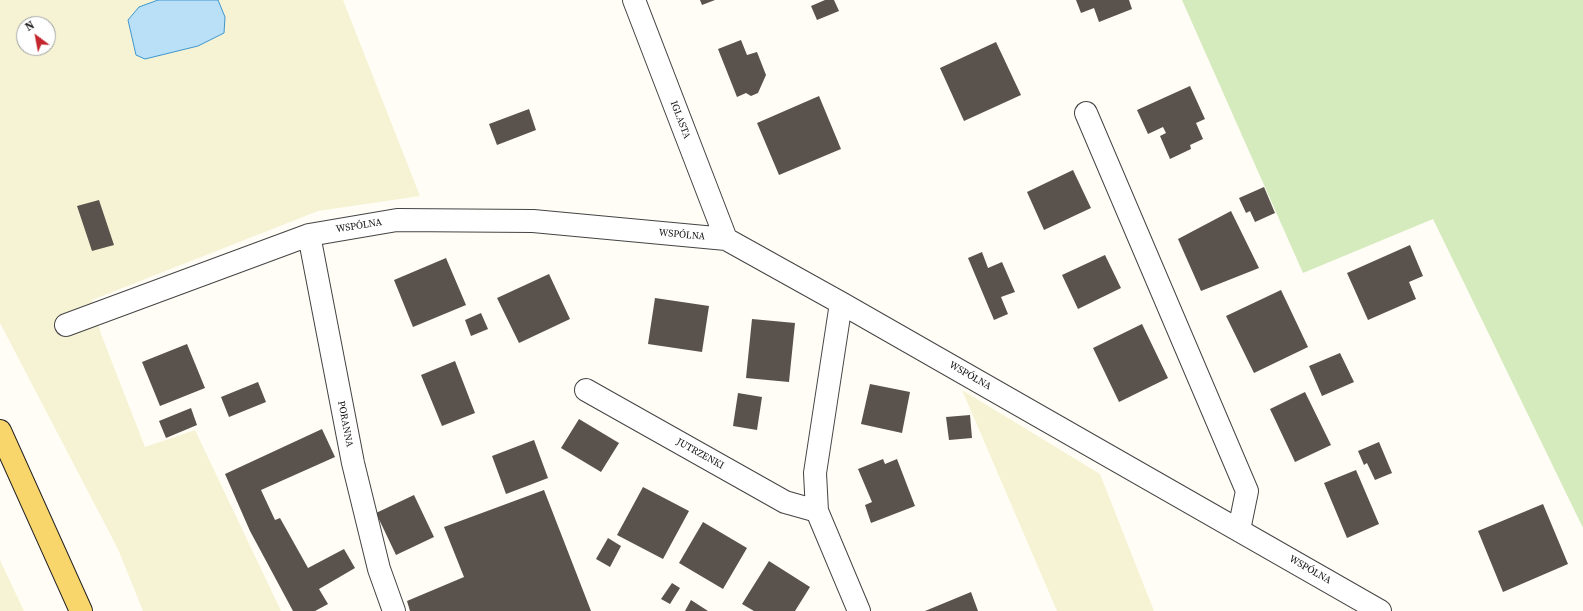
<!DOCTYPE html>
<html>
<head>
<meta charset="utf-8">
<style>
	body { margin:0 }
	#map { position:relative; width:1583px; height:611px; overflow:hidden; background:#fffdf5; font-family:"Source Serif 4",serif }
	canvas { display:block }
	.north { position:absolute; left:16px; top:16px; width:40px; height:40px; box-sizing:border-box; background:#fff; border:1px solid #a0a0a0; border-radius:50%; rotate:328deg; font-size:11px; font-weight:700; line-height:16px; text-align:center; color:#111 }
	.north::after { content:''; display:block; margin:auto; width:14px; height:18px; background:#c4262e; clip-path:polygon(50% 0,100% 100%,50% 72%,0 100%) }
</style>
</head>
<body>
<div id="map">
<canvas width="1583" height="611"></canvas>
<div class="north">N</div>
</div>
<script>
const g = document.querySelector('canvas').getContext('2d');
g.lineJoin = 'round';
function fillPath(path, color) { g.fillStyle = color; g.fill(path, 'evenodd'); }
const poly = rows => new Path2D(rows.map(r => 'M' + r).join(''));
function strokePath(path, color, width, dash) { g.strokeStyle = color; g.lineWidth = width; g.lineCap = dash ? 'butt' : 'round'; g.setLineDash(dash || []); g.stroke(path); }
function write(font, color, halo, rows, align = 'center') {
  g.font = font + ' "Source Serif 4",serif'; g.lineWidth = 4; g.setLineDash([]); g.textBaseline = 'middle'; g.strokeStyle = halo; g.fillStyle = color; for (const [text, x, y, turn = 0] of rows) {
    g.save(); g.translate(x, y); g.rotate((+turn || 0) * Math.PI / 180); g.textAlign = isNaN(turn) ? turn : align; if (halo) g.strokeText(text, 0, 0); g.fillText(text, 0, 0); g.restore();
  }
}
fillPath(poly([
	[0,0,343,0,420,196,318,211,92,300,101,334,145,447,195,430,281,611,143,611,118,549,0,323],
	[24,24,48,24,48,48,24,48],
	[962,390,1100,474,1154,611,1057,611],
	[0,560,24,611,0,611]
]), '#f6f3d4');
fillPath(poly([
	[1182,0,1583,0,1583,528,1433,219,1303,273]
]), '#d5ebbd');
const water = poly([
	[158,0,218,0,225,17,224,33,198,46,145,59,136,55,128,20,139,7,158,0]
]);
fillPath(water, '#b9e0f7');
strokePath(water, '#3f96cf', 1);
fillPath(poly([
	[700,0,715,0,702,5],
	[825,0,834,0,839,11,817,20,811,6],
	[1076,0,1129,0,1132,9,1099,22,1094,8,1081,13],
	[741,40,747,55,757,52,766,75,758,93,751,96,746,93,737,97,718,49],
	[996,42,1021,95,964,121,940,68],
	[1190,86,1205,119,1196,123,1203,139,1190,145,1191,149,1170,159,1160,136,1166,133,1163,127,1148,134,1137,110],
	[819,96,841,149,779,175,757,123],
	[529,109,536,130,497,145,489,124],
	[1073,170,1091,208,1044,230,1027,192],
	[1264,187,1275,213,1255,222,1250,211,1246,213,1239,198],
	[99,200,114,245,92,251,77,206],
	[1231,211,1259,268,1201,291,1178,239],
	[1410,245,1423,276,1409,282,1416,299,1368,320,1347,273],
	[982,252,988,268,1002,262,1015,292,1001,297,1008,314,994,320,968,258],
	[1105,255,1121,288,1078,309,1062,275],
	[446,258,466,305,413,327,394,280],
	[549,274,570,319,519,343,497,298],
	[1281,290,1308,347,1254,373,1226,316],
	[655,298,709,306,702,352,648,344],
	[481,313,488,329,471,336,465,320],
	[752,319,795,323,789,382,746,378],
	[1142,324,1168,378,1119,402,1093,348],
	[187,344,205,388,160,406,142,362],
	[1340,353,1354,382,1322,396,1309,366],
	[455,361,475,413,442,426,421,375],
	[258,382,266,402,229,417,221,397],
	[870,384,910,392,902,433,861,424],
	[1305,392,1331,445,1295,462,1270,409],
	[738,393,762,397,757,430,733,426],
	[191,408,197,425,166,438,159,421],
	[970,415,972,438,949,440,946,417],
	[579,419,619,443,601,472,561,448],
	[322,429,335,457,261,490,275,520,280,518,308,568,344,549,355,568,319,589,328,604,315,611,293,611,250,531,225,474],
	[534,440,548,478,506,494,492,456],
	[1379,442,1392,473,1375,480,1367,463,1364,465,1358,451],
	[883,459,885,464,897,459,915,506,871,523,865,505,872,502,858,469],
	[1356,470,1379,524,1347,538,1324,483],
	[643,487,689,511,663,559,617,535],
	[544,490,591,611,410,611,407,601,464,577,444,527],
	[414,495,434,537,396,555,376,513],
	[1543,504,1568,564,1503,592,1478,531],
	[703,522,747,548,723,589,679,563],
	[608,538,621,546,610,567,596,559],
	[769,561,810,587,795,611,754,611,742,604],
	[672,583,680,588,670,604,661,599],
	[971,592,978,611,925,611],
	[691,600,708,611,685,611]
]), '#5a524d');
const minor = poly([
	[634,0,726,239],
	[1086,113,1247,491,1239,530],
	[309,235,353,463,379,569,394,611],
	[841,303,815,473,817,511,859,611],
	[66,325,309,235,397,220,533,221,726,239,841,303,1380,611],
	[586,390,785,502,817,511]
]);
const major = poly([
	[0,431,81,611]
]);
strokePath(minor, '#444', 24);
strokePath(major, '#222', 24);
strokePath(minor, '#fff', 22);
strokePath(major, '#f9d66b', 22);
write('10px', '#111', '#fff', [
	["IGLASTA",680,120,69],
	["WSPÓLNA",359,226,-9],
	["WSPÓLNA",682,235,5],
	["WSPÓLNA",970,376,30],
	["PORANNA",345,424,79],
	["JUTRZENKI",700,454,29],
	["WSPÓLNA",1310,570,30]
]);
</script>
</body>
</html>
